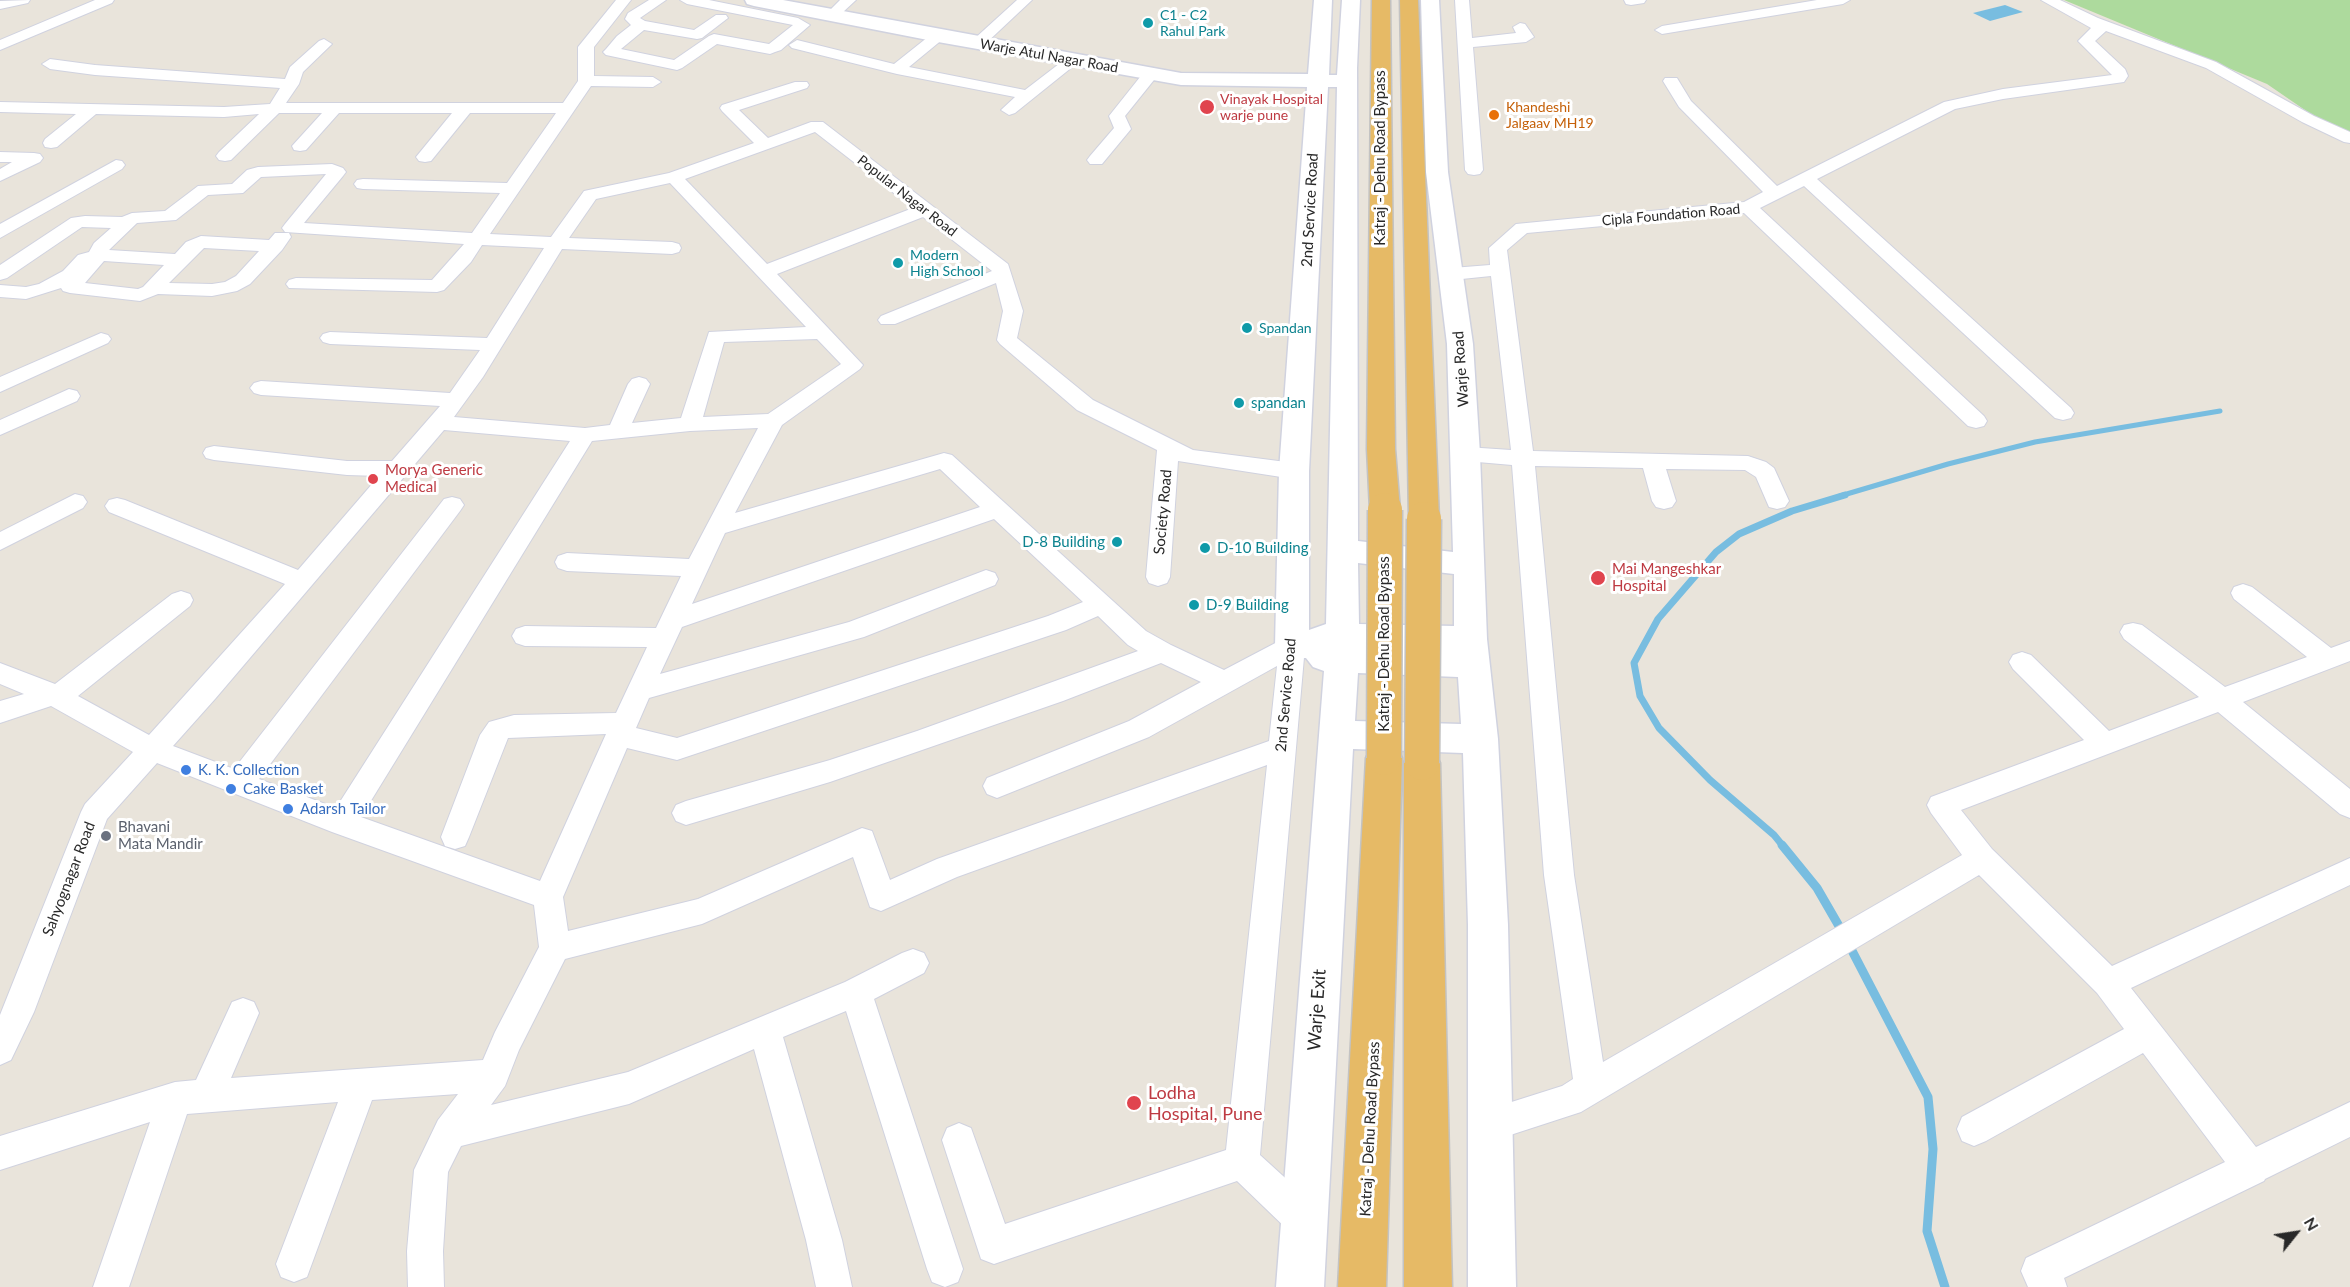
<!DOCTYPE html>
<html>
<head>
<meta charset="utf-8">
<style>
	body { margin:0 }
	#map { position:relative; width:2350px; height:1287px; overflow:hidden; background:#e9e4db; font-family:Lato,sans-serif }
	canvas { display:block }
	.north { position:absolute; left:2266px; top:1203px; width:60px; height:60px; -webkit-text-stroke:4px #fff; paint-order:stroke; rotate:60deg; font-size:16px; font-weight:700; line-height:24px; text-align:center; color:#282828 }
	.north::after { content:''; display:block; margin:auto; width:21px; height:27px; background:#282828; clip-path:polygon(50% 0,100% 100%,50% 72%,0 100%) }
</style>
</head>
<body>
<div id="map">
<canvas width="2350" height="1287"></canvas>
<div class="north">N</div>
</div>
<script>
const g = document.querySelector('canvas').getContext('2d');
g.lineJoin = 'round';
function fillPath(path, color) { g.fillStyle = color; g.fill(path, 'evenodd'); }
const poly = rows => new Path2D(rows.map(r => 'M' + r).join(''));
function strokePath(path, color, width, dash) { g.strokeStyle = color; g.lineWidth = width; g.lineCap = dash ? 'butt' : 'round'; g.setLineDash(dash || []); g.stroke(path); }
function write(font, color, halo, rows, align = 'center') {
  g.font = font + ' Lato,sans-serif'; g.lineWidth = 6; g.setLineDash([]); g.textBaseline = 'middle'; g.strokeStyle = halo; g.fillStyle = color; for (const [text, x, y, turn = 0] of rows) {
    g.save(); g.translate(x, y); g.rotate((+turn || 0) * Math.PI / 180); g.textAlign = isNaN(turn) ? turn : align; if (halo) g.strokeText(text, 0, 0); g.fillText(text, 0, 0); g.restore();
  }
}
fillPath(poly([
	[2064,0,2350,0,2350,141,2267,84]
]), '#adda9d');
fillPath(poly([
	[2005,5,2023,12,1990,21,1973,13]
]), '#78bde0');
strokePath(poly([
	[1840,496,1948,464,2035,442,2220,411]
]), '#78bde0', 5);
strokePath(poly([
	[1783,846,1774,835,1710,780,1659,728,1640,696,1634,663,1658,619,1716,552,1739,534,1792,511,1845,495]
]), '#78bde0', 7);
strokePath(poly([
	[1782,845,1817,888,1843,933],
	[1848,943,1928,1097,1933,1149,1927,1231,1945,1287]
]), '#78bde0', 9);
const minor = poly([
	[30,0,28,3,0,9,0,1,30,0],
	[95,0,114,0,112,3,0,50,0,40,95,0],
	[616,0,631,0,594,47,594,76,653,77,661,82,653,87,591,86,490,234,551,237,584,191,669,173,754,143,722,111,720,108,722,105,795,82,807,82,809,85,807,88,739,110,768,138,811,122,823,122,1008,264,1023,311,1017,338,1093,400,1193,450,1294,463,1302,466,1305,471,1302,476,1294,479,1178,461,1170,577,1167,583,1158,586,1149,583,1146,577,1157,450,1077,410,1000,344,997,340,1003,311,996,283,895,324,881,324,878,320,881,316,992,271,923,217,777,274,863,365,860,369,782,425,735,513,944,453,952,455,1146,631,1171,645,1224,670,1283,639,1292,636,1301,639,1305,646,1260,1155,1316,1206,1321,1219,1316,1232,1303,1237,1290,1232,1237,1181,994,1264,981,1259,942,1140,947,1128,959,1123,971,1128,1005,1224,1226,1150,1267,765,957,877,881,911,870,907,853,857,702,924,565,959,519,1050,505,1086,491,1105,628,1072,845,982,902,953,913,949,924,953,929,963,924,973,874,999,963,1269,958,1282,945,1287,932,1282,927,1269,846,1011,783,1037,842,1240,852,1287,816,1287,806,1240,754,1049,629,1104,461,1146,448,1172,443,1251,444,1287,408,1287,407,1251,414,1170,438,1120,458,1094,372,1100,307,1277,294,1282,281,1277,276,1264,338,1102,187,1114,129,1287,93,1287,150,1122,0,1170,0,1136,175,1082,196,1080,232,1002,243,998,254,1002,259,1013,231,1078,483,1060,495,1032,539,947,534,905,332,832,157,763,107,819,34,1012,11,1060,0,1065,0,1015,81,812,85,804,133,752,51,706,0,723,0,701,24,694,0,684,0,663,55,684,172,594,181,591,190,594,193,600,190,606,78,696,149,735,285,584,109,512,105,506,109,500,117,498,125,500,298,570,379,476,347,475,214,460,206,458,203,453,206,448,214,446,347,461,392,461,440,406,261,395,254,393,250,388,254,383,261,381,450,393,480,350,330,344,323,342,320,338,323,334,330,332,487,338,544,248,482,245,471,262,444,290,437,292,289,288,286,284,289,280,296,278,432,280,464,244,285,232,282,228,285,224,326,174,261,177,243,193,208,195,176,220,137,223,109,250,175,254,186,242,201,236,269,240,275,233,289,233,291,237,282,250,250,284,237,291,212,296,158,294,140,301,70,293,63,291,61,288,26,299,0,297,0,285,26,287,39,284,63,271,78,255,89,252,94,243,111,228,82,227,7,278,0,280,0,265,71,218,85,216,122,217,132,213,165,211,198,186,232,184,247,170,258,167,332,164,343,168,346,172,343,176,304,223,472,233,500,193,363,189,357,188,354,184,357,180,363,179,507,183,556,113,470,113,431,161,425,162,419,161,416,157,452,113,339,113,306,150,300,151,294,150,292,146,322,113,279,113,231,160,225,161,219,160,216,156,219,152,259,114,224,117,96,114,57,147,51,148,45,147,43,143,45,139,76,114,0,112,0,102,224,107,270,104,280,88,95,75,50,69,42,64,50,59,95,65,285,79,290,67,319,41,324,39,332,44,303,72,299,84,286,103,563,103,578,81,578,47,616,0],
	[815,132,913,208,767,264,685,179,815,132],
	[670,183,806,327,709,332,681,418,632,423,650,384,646,379,639,377,632,379,628,384,610,425,585,428,454,417,483,377,562,249,672,254,679,252,681,248,679,244,672,242,569,238,596,199,670,183],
	[204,248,259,251,236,276,225,282,212,284,169,283,204,248],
	[104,261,164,265,143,287,138,289,85,283,104,261],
	[817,339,841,364,768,414,703,417,724,342,817,339],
	[758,428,689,559,567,553,558,556,555,562,558,568,567,571,681,576,656,628,525,626,516,629,512,636,516,643,525,646,647,647,616,713,514,715,489,722,480,735,441,837,445,846,455,849,465,846,469,837,508,738,606,734,540,881,361,817,592,441,690,431,758,428],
	[444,430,570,441,336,808,259,779,460,511,464,505,460,499,452,497,444,499,234,769,173,746,215,699,444,430],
	[940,469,980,507,692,604,725,533,940,469],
	[994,519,1083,602,1048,616,677,738,636,728,649,698,864,637,995,585,998,579,995,573,986,570,849,622,660,674,682,627,994,519],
	[1098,616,1128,645,1138,651,917,731,830,760,686,801,676,805,672,813,676,821,686,825,830,782,1063,701,1161,663,1201,682,1129,721,987,778,983,786,987,794,997,798,1007,794,1149,737,1277,666,1269,741,937,859,890,880,872,831,862,828,698,899,568,931,563,897,627,748,677,760,1066,630,1098,616],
	[649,0,666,0,640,18,645,21,694,30,716,15,726,15,728,18,702,38,697,39,644,30,621,49,674,60,709,36,714,34,769,44,793,25,687,4,680,0,709,0,798,18,810,25,781,50,775,52,770,54,717,44,682,68,677,70,606,55,603,52,606,49,617,36,631,25,625,19,628,13,649,0],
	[840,0,856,0,842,13,832,13,830,10,840,0],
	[1017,0,1032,0,983,46,973,46,970,43,973,40,1017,0],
	[1455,0,1469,0,1472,38,1516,33,1513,27,1520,23,1525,24,1534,37,1526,42,1473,47,1483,170,1480,174,1474,175,1468,174,1465,170,1455,0],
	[1624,0,1646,0,1644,3,1631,5,1626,4,1624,0],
	[1817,0,1850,0,1843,4,1662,34,1655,30,1662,26,1817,0],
	[2041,0,2060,0,2098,18,2216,62,2314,116,2350,132,2350,143,2344,142,2302,122,2206,68,2106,31,2095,41,2125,69,2128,76,2124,82,2003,99,1955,109,1817,179,2071,408,2074,413,2071,418,2063,420,2055,418,1804,186,1760,208,1984,416,1987,421,1984,426,1976,428,1968,426,1744,213,1527,233,1507,250,1533,451,1748,456,1766,462,1774,468,1789,501,1785,507,1777,509,1769,507,1756,477,1745,470,1666,469,1676,501,1672,507,1664,509,1656,507,1652,501,1643,468,1535,466,1574,875,1603,1062,1962,855,1931,813,1927,805,1931,797,2084,740,2013,669,2009,662,2013,655,2022,652,2031,655,2109,731,2199,697,2124,639,2120,632,2124,625,2133,623,2142,625,2225,687,2307,657,2234,599,2231,593,2234,587,2243,584,2252,587,2331,648,2350,641,2350,661,2243,702,2350,789,2350,818,2340,814,2218,712,1961,810,1992,849,2112,966,2350,858,2350,885,2131,988,2256,1147,2350,1102,2350,1137,2265,1179,2264,1181,2064,1278,2067,1287,2028,1287,2021,1271,2026,1258,2225,1162,2143,1053,1986,1141,1974,1146,1962,1141,1957,1129,1962,1117,2124,1029,2097,993,1979,875,1581,1112,1492,1141,1480,1136,1475,1124,1480,1112,1562,1086,1573,1079,1544,875,1512,465,1466,461,1458,459,1455,454,1458,449,1466,447,1511,450,1491,276,1452,280,1445,278,1442,274,1445,270,1452,268,1490,265,1489,248,1516,224,1744,202,1763,192,1679,107,1663,81,1665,78,1677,78,1691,101,1777,186,1944,102,2003,89,2112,75,2078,41,2091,28,2041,0],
	[938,32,945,36,943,39,909,67,1025,90,1068,57,1078,57,1081,60,1015,113,1009,115,1001,110,1015,97,897,74,792,48,789,45,797,40,894,64,933,33,938,32],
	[1150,70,1158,75,1125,116,1131,129,1102,164,1090,164,1087,160,1090,156,1114,128,1109,116,1144,72,1150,70],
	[0,152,34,153,40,154,43,158,40,162,0,181,0,169,12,162,0,162,0,152],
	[116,160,122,161,125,165,122,169,0,238,0,224,116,160],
	[101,333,108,335,111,339,108,343,0,392,0,377,101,333],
	[69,389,77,391,80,396,77,401,0,435,0,420,69,389],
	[75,494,83,496,87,502,83,508,0,550,0,532,75,494]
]);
const tertiary = poly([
	[745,0,783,0,1181,73,1308,74,1314,0,1332,0,1329,75,1337,75,1342,0,1360,0,1357,68,1358,541,1453,552,1447,344,1426,172,1421,0,1439,0,1448,172,1473,344,1480,454,1487,639,1498,739,1508,925,1516,1287,1468,1287,1468,925,1463,753,1353,749,1324,1287,1276,1287,1324,671,1313,667,1306,658,1292,658,1280,655,1275,646,1279,471,1307,87,1181,85,938,42,754,6,747,4,745,0],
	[1328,87,1337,87,1326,624,1309,630,1309,471,1328,87],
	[1358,563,1454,574,1454,626,1359,624,1358,563],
	[1358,673,1458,677,1461,724,1355,721,1358,673]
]);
const trunk = poly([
	[1372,0,1390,0,1395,449,1400,510,1396,517,1385,520,1374,517,1370,510,1367,449,1372,0],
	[1400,0,1418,0,1439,519,1435,526,1424,529,1413,526,1409,519,1400,0],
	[1384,744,1397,748,1402,758,1386,1287,1338,1287,1366,758,1371,748,1384,744],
	[1422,748,1435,753,1440,763,1452,1287,1404,1287,1404,763,1409,753,1422,748]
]);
strokePath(minor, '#d0d2df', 2);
strokePath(tertiary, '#d0d2df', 3);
strokePath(trunk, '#c3c3c3', 3);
fillPath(minor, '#fff');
fillPath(tertiary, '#fff');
fillPath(trunk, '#e6ba66');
const trunkBridge = poly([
	[1384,758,1385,510],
	[1422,763,1424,519]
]);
strokePath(trunkBridge, '#c3c3c3', 37, []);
strokePath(trunkBridge, '#e6ba66', 34);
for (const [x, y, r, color] of [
	[1148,23,6,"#0f9aa8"],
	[1207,107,8,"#e0444e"],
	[1494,115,6,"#e8710a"],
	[898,263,6,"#0f9aa8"],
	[1247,328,6,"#0f9aa8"],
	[1239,403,6,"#0f9aa8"],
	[373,479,6,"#e0444e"],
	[1117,542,6,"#0f9aa8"],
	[1205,548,6,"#0f9aa8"],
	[1598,578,8,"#e0444e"],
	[1194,605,6,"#0f9aa8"],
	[186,770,6,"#3f7fe0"],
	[231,789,6,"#3f7fe0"],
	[288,809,6,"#3f7fe0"],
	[106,836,6,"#6b7280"],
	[1134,1103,8,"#e0444e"]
]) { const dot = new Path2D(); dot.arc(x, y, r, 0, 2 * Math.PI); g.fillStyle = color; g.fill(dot); strokePath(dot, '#fff', 2); }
write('14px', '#0d838f', '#fff', [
	["C1 - C2",1160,15],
	["Rahul Park",1160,31],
	["Modern",910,255],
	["High School",910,271],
	["Spandan",1259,328]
], 'left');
write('14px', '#282828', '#fff', [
	["Warje Atul Nagar Road",1049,56,10],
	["Popular Nagar Road",907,196,38],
	["Cipla Foundation Road",1671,215,-5]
]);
write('14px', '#be3a42', '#fff', [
	["Vinayak Hospital",1220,99],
	["warje pune",1220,115]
], 'left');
write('14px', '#c56008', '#fff', [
	["Khandeshi",1506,107],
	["Jalgaav MH19",1506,123]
], 'left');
write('15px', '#282828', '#fff', [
	["Katraj - Dehu Road Bypass",1380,158,-90],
	["2nd Service Road",1310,210,-87],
	["Warje Road",1461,369,-94],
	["Society Road",1163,512,-85],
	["Katraj - Dehu Road Bypass",1384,644,-90],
	["2nd Service Road",1286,695,-85],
	["Sahyognagar Road",69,879,-69],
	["Katraj - Dehu Road Bypass",1370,1129,-87]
]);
write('15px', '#0d838f', '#fff', [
	["spandan",1251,403],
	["D-8 Building",1105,542,"right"],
	["D-10 Building",1217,548],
	["D-9 Building",1206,605]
], 'left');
write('15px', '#be3a42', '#fff', [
	["Morya Generic",385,470],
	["Medical",385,487],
	["Mai Mangeshkar",1612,569],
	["Hospital",1612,586]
], 'left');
write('15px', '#366cbe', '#fff', [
	["K. K. Collection",198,770],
	["Cake Basket",243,789],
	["Adarsh Tailor",300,809]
], 'left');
write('15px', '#5b616d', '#fff', [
	["Bhavani",118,827],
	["Mata Mandir",118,844]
], 'left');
write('18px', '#282828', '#fff', [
	["Warje Exit",1317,1010,-86]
]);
write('18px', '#be3a42', '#fff', [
	["Lodha",1148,1093],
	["Hospital, Pune",1148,1114]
], 'left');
</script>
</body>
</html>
